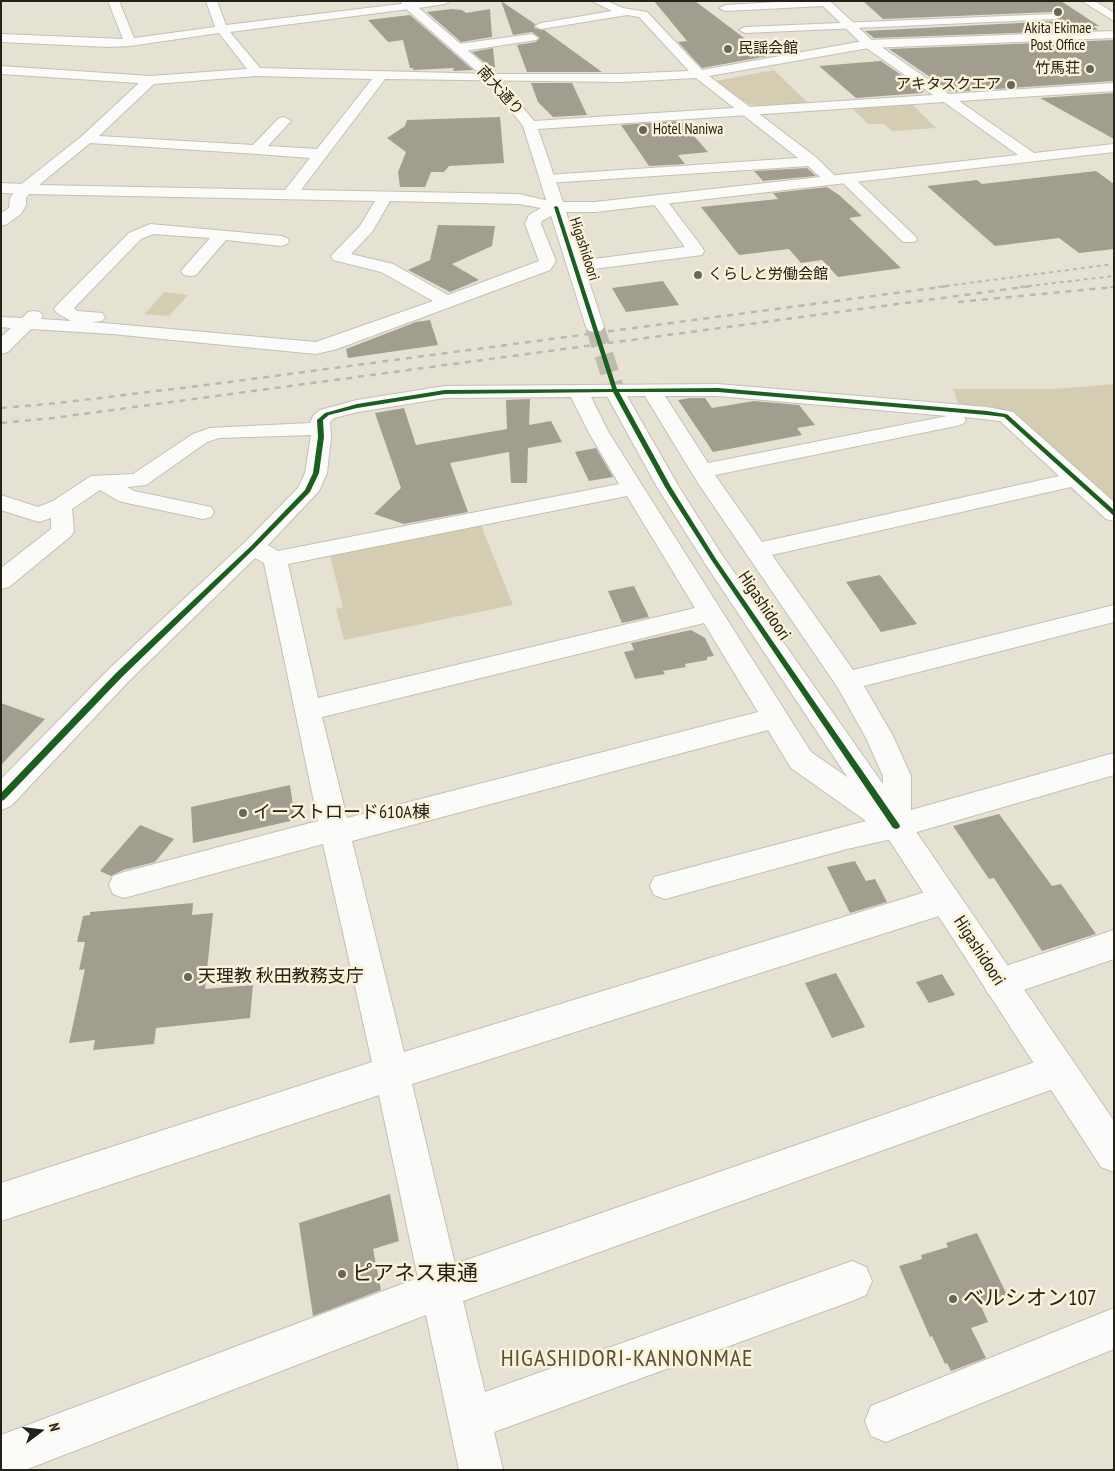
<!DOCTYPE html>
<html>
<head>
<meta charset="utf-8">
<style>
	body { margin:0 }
	#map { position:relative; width:1115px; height:1471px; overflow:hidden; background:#e5e2d4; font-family:"PT Sans Narrow",sans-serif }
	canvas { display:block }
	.frame { position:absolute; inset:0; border:2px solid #242218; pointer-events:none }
	.north { position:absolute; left:15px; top:1406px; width:50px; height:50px; -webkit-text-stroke:4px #faf3d9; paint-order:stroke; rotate:75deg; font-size:14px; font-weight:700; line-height:20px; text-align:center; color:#242218 }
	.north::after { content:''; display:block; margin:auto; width:18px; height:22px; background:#242218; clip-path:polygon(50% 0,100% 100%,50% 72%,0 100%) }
</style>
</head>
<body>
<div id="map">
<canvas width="1115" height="1471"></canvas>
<div class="frame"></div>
<div class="north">N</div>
</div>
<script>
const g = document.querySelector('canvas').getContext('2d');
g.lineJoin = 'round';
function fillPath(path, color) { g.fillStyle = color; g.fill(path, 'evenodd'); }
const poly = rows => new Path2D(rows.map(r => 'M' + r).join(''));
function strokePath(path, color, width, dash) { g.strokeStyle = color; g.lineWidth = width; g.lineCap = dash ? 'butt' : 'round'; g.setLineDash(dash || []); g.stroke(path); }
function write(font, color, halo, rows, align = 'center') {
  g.font = font + ' "PT Sans Narrow","Noto Sans JP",sans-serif'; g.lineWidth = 5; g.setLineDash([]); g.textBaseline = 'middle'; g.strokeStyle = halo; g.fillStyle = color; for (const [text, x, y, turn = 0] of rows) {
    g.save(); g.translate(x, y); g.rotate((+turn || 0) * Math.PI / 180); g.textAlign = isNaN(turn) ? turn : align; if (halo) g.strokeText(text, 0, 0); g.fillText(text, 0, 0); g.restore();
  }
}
fillPath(poly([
	[774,70,808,103,758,106,748,104,716,81],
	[911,103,936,128,892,131,884,124,868,124,851,107],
	[164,292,188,295,169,316,145,314],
	[1114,384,1114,501,1032,429,960,408,953,389,1053,389],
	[480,523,513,605,344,640,336,609,343,607,329,552]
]), '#d4cdb1');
fillPath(poly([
	[501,1,535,24,534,28,544,30,602,72,527,72,517,45,536,42,540,38,532,32,513,35],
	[654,1,695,1,768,56,702,68,678,42,687,41],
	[863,1,1061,1,1099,26,1093,26,1098,30,874,38,865,31,1057,21,1061,17,1058,14,1053,12,883,19],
	[452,9,462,10,466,13,490,9,492,37,461,42,427,12],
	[410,15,473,70,453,71,454,68,413,70,413,68,410,68,403,40,388,42,368,20],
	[1114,40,1114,81,952,92,889,49],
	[493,48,495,67,491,68,472,52],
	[881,61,924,91,922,93,856,98,819,66],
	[531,83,572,83,587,115,553,117,538,102],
	[1114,93,1114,139,1040,98],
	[500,117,504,163,449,166,444,172,431,172,425,187,400,187,398,172,406,152,387,138,405,126,407,120],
	[681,121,708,152,678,155,685,164,649,166,621,125],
	[807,168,816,176,763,181,754,171],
	[1096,171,1114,184,1114,249,1079,253,1059,238,995,246,927,186,977,180,982,184],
	[827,187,839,195,862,216,849,218,901,268,838,277,822,260,801,263,789,249,739,255,701,207,778,199,773,193],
	[438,225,495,226,492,246,452,264,479,280,450,292,408,270,430,260],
	[663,281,679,305,626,312,612,288],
	[430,320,438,345,348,358,346,349,416,322],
	[690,398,705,398,712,408,754,401,799,405,815,425,797,428,802,435,713,452,678,400],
	[530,399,529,425,551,421,562,442,528,448,527,483,511,483,509,452,450,463,468,512,404,524,374,514,401,488,375,413,404,408,416,445,507,429,506,400],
	[596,448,613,477,589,481,575,452],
	[880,575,917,624,881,632,846,582],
	[634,586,649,617,622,623,608,591],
	[691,630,705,638,714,656,707,657,707,660,685,664,686,667,663,671,665,674,635,679,624,652,634,650,631,643],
	[1,703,45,719,1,765],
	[290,785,295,820,193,843,191,807],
	[999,814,1052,886,1061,884,1096,934,1042,951,994,878,989,879,953,826],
	[140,825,174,839,155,862,123,870,111,876,100,871],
	[855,861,866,881,875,879,887,902,850,913,827,867],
	[193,903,192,915,213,913,205,989,253,985,250,1018,156,1028,154,1044,93,1050,95,1040,69,1043,85,969,79,970,85,942,77,942,83,916,90,915,90,912],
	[836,973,865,1027,832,1038,805,983],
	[942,974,955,995,929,1003,916,982],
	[390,1194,399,1241,373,1249,381,1290,313,1316,299,1223],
	[977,1233,1007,1295,980,1304,988,1322,971,1328,986,1358,951,1371,947,1363,945,1364,932,1336,930,1337,899,1266,922,1259,921,1255,948,1247,946,1243]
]), '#a19e90');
strokePath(poly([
	[595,327,617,396]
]), '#bebcae', 19, [19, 10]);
const minor = poly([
	[108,1,119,1,134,38,215,27,206,1,217,1,226,25,409,3,415,6,409,9,230,32,260,68,492,74,621,74,689,71,639,17,627,15,541,29,535,26,541,23,612,11,592,1,607,1,623,8,647,12,702,70,869,40,1114,31,1114,38,869,48,709,76,817,158,839,180,837,183,832,184,827,183,808,166,547,183,542,182,540,179,542,176,547,175,798,158,696,78,621,82,385,79,301,190,519,194,562,204,564,207,562,210,542,221,541,224,556,261,550,270,337,349,316,354,112,334,31,329,8,352,1,354,1,337,11,328,1,327,1,317,22,318,28,312,34,311,40,312,43,316,41,319,71,321,57,313,54,309,57,305,129,233,150,224,281,236,287,238,289,241,287,244,281,246,226,240,196,275,190,276,184,275,181,271,210,238,153,234,141,239,74,308,77,311,102,313,105,317,102,321,92,322,316,342,433,301,381,272,333,260,331,256,360,226,375,201,29,194,26,198,26,205,21,214,7,224,1,226,1,213,9,208,10,198,19,186,82,136,139,83,1,74,1,66,150,76,247,69,219,33,130,46,108,47,1,42,1,34,123,39,108,1],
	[256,76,372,79,317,149,268,146,291,121,284,117,279,118,253,145,99,136,154,84,256,76],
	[90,143,257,154,310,158,285,190,39,185,90,143],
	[390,201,519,204,541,208,529,215,525,224,539,261,448,295,393,264,351,254,372,232,390,201],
	[793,1,828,1,829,3,824,6,725,11,719,8,725,5,793,1],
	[1082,1,1095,1,1114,13,1114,21,1082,1],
	[1053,14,1057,15,1059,17,1057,19,745,33,739,30,745,27,1053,14],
	[532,34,538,38,536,40,458,52,452,48,458,44,532,34],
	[846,174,851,175,915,236,917,239,915,242,903,242,841,181,839,178,841,175,846,174],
	[659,195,664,197,702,247,704,251,702,255,594,269,588,268,586,264,588,260,594,259,685,247,651,200,654,197,659,195],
	[718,384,987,407,1013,412,1114,502,1114,521,1106,519,1071,487,772,555,853,670,1114,605,1114,622,864,686,893,736,911,776,911,810,1114,753,1114,775,896,838,847,849,665,899,654,895,650,886,654,877,866,821,791,768,768,730,352,841,404,1052,945,886,956,890,961,900,956,910,945,914,412,1084,455,1264,1058,1054,1070,1059,1076,1071,1070,1083,463,1301,485,1392,852,1261,866,1267,872,1281,866,1295,852,1301,494,1432,503,1470,459,1470,426,1315,25,1470,1,1470,1,1435,418,1278,379,1095,1,1221,1,1183,372,1062,323,844,124,898,113,894,109,885,113,876,124,872,318,821,264,563,255,558,128,682,11,806,1,810,1,779,110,668,245,542,298,488,305,473,311,435,219,438,207,442,146,485,127,487,134,491,211,507,214,512,211,517,203,519,127,503,119,501,100,490,72,509,74,531,71,536,9,587,1,589,1,568,51,529,51,518,39,522,1,510,1,495,38,507,53,501,91,476,133,474,193,434,210,428,310,423,313,416,320,410,357,400,445,386,718,384],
	[645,396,698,483,838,688,866,738,883,776,882,801,811,752,609,433,591,397,645,396],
	[665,396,718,396,947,416,708,463,665,396],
	[571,397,589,433,619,484,278,551,268,545,319,491,327,473,331,437,330,422,334,418,358,412,445,398,571,397],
	[964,417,1000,421,1059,476,762,542,715,475,956,426,963,424,966,420,964,417],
	[627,496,695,608,318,698,288,564,627,496],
	[704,623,758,712,347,818,322,717,704,623],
	[1114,930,1114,959,1000,998,988,994,983,983,988,972,1114,930],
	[1114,1308,1114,1349,886,1442,871,1436,865,1421,871,1406,1114,1308]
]);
const tertiary = poly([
	[400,1,450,1,445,4,419,8,496,75,534,121,933,95,865,47,818,1,830,1,873,41,949,94,1114,83,1114,91,959,101,1034,153,1114,144,1114,152,595,212,566,212,604,327,601,331,595,332,589,331,586,327,523,126,488,81,405,8,400,1],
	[944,102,1018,155,595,202,563,202,538,129,944,102],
	[1,183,24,184,29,186,32,189,29,192,24,194,1,193,1,183],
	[617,390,624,392,627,396,679,487,722,555,906,817,1114,1121,1114,1172,1101,1167,886,835,706,565,657,487,607,396,610,392,617,390]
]);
strokePath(minor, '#c3c0b5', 2);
strokePath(tertiary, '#c3c0b5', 2);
fillPath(minor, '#fbfbf9');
fillPath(tertiary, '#fbfbf9');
strokePath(poly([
	[938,287,1114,264],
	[1020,287,1114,276],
	[1110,287,1114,287]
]), '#bab8b5', 2, [4, 4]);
strokePath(poly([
	[958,302,1114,287],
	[1,408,59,403,222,383,948,286],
	[1,423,53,418,1031,286]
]), '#bab8b5', 2.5, [6, 6]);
fillPath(poly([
	[556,206,558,207,617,389,718,388,987,411,1006,414,1008,415,1114,510,1114,516,1004,417,987,415,718,392,619,392,671,487,716,559,899,824,900,826,899,828,896,829,893,828,712,561,665,487,613,392,445,394,357,408,329,415,323,420,324,437,319,473,310,492,255,548,122,677,4,800,1,801,1,793,116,673,251,546,305,490,313,473,318,437,317,420,325,413,357,404,445,390,612,389,554,207,556,206]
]), '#1b5e20');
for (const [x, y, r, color] of [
	[1058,12,5,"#68655a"],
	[728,49,5,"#68655a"],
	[1090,69,5,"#68655a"],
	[1011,85,5,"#68655a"],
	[643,130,5,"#68655a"],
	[698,275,5,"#68655a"],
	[243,813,5,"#68655a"],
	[188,977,5,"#68655a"],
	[342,1274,5,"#68655a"],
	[953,1299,5,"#68655a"]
]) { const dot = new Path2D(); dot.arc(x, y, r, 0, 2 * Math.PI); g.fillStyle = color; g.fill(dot); strokePath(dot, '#faf3d9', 2); }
write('15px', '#242218', '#faf3d9', [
	["Akita Ekimae",1058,29,"center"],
	["Post Office",1058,46,"center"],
	["民謡会館",738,49],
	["竹馬荘",1080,69,"right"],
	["アキタスクエア",1001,85,"right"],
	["Hotel Naniwa",653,130],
	["くらしと労働会館",708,275]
], 'left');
write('15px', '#242218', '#faf3d9', [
	["南大通り",500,91,48],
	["Higashidoori",584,249,72]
]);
write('18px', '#242218', '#faf3d9', [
	["Higashidoori",764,606,56],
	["Higashidoori",979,951,57]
]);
write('18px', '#242218', '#faf3d9', [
	["イーストロード610A棟",253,813],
	["天理教 秋田教務支庁",198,977]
], 'left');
write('21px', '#242218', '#faf3d9', [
	["ピアネス東通",352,1274],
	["ベルシオン107",963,1299]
], 'left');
g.letterSpacing = '1px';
write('24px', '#57513a', '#faf3d9', [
	["HIGASHIDORI-KANNONMAE",627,1359]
]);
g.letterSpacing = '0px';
</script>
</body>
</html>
